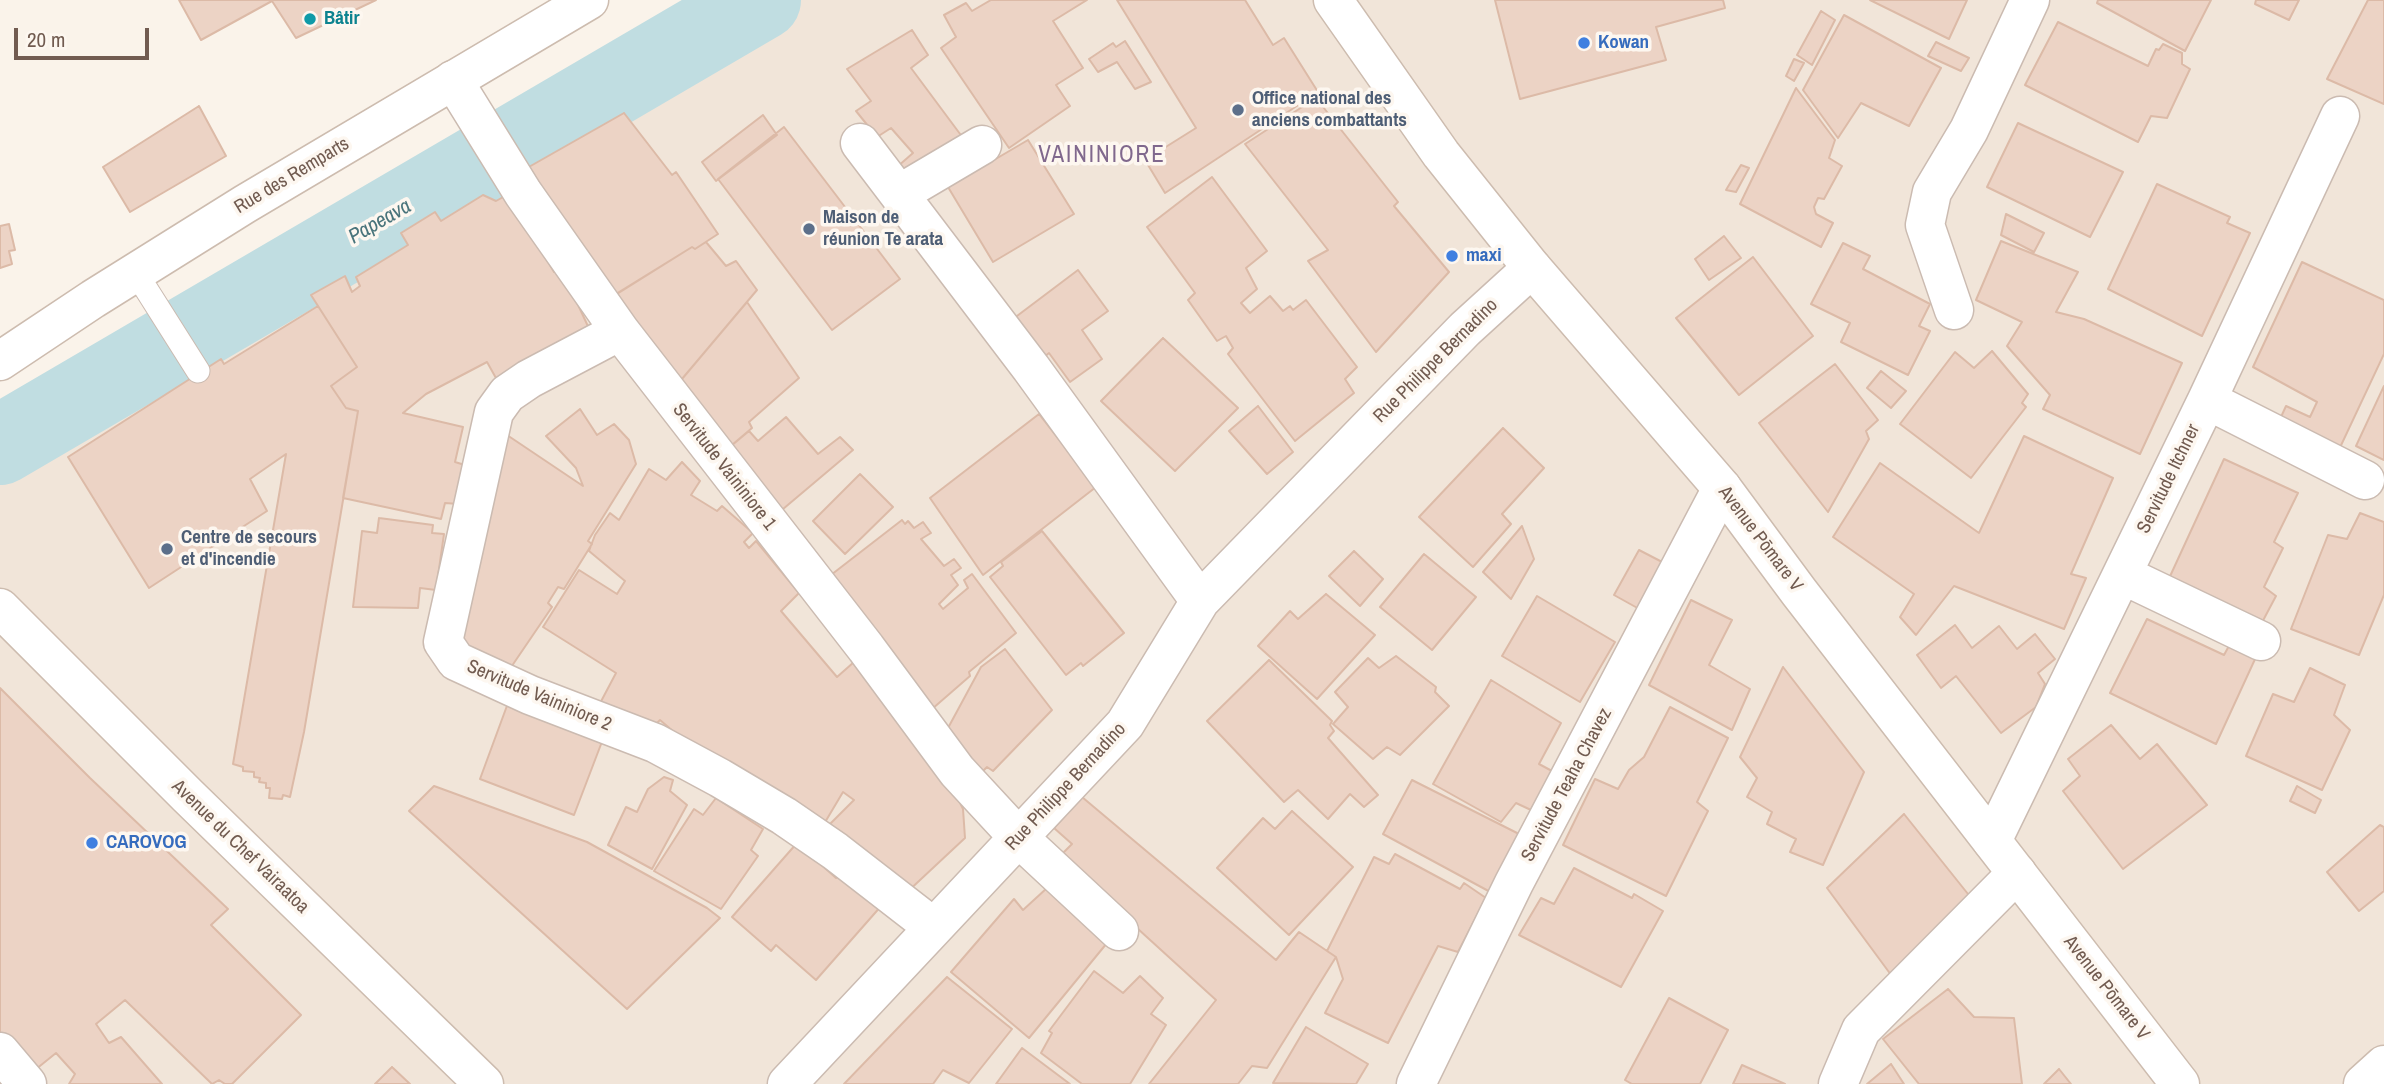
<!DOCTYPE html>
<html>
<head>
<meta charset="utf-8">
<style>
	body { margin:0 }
	#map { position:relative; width:2384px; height:1084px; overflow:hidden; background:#faf3ea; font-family:"Archivo Narrow",sans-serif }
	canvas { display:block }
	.scale { position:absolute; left:14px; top:28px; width:135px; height:32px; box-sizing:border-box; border:4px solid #715b50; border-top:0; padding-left:9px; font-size:21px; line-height:24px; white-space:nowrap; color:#715b50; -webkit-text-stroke:5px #fdf7f0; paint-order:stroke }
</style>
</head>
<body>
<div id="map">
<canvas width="2384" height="1084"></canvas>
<div class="scale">20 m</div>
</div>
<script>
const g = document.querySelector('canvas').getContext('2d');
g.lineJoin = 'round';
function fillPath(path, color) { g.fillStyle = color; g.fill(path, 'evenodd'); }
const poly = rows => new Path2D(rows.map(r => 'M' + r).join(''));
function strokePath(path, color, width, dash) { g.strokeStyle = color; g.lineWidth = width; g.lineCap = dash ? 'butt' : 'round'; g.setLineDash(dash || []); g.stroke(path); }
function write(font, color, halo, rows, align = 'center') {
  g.font = font + ' "Archivo Narrow",sans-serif'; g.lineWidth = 7; g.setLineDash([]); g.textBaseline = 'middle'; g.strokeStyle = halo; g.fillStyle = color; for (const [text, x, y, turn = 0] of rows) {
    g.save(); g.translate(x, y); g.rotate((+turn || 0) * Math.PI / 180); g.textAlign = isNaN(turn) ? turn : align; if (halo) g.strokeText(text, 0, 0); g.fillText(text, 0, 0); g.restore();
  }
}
fillPath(poly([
	[761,0,2384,0,2384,1084,0,1084,0,445]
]), '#f1e5d9');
strokePath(poly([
	[0,445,761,0]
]), '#c0dde1', 80);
const building = poly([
	[179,0,376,0,296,38,272,1,201,40,179,0],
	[991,0,1087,0,1053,21,1083,68,1056,85,1070,106,1009,148,941,48,956,37,944,15,966,3,972,11,991,0],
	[1117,0,1245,0,1273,45,1284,38,1318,92,1165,193,1145,160,1196,128,1117,0],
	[1495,0,1723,0,1725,8,1656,27,1666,60,1520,99,1495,0],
	[1870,0,1967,0,1949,39,1870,0],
	[2098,0,2211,0,2185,51,2097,3,2098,0],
	[2256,0,2299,0,2289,20,2255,4,2256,0],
	[2368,0,2384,0,2384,104,2327,79,2368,0],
	[1821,11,1835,20,1812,65,1797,55,1821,11],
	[1844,15,1941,68,1909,126,1861,103,1838,138,1803,90,1844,15],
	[2058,22,2148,66,2156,49,2159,50,2163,44,2182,53,2182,64,2190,69,2167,118,2151,116,2138,142,2025,85,2058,22],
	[912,30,928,55,911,68,969,146,908,182,897,167,913,153,891,128,877,137,856,111,871,101,847,69,912,30],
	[1125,41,1151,82,1135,89,1117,62,1098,72,1089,59,1113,43,1116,47,1125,41],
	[1936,42,1969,58,1961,71,1928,56,1936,42],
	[1794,59,1804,63,1794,81,1786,76,1794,59],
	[1796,88,1835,140,1829,158,1842,166,1824,199,1818,198,1814,207,1816,214,1833,223,1821,247,1740,204,1796,88],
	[1316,98,1398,202,1394,206,1449,272,1376,352,1308,261,1328,250,1245,144,1316,98],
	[199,106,226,156,130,212,103,167,199,106],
	[624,113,672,175,676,172,718,234,695,249,692,247,611,297,520,172,624,113],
	[763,115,777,135,716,181,702,162,763,115],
	[2018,123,2123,172,2090,237,1987,187,2018,123],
	[784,127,900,279,832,330,718,179,784,127],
	[1028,140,1074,214,993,262,948,187,1028,140],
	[1741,165,1749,168,1736,192,1726,190,1741,165],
	[1212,177,1267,251,1246,268,1257,289,1241,303,1250,313,1270,296,1283,311,1290,306,1293,310,1306,300,1357,367,1345,379,1354,393,1295,441,1228,354,1233,348,1226,336,1217,341,1188,300,1195,293,1147,227,1212,177],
	[2157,184,2230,217,2227,223,2250,233,2202,336,2108,289,2157,184],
	[483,195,496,201,505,196,530,231,554,272,561,268,592,335,501,387,487,362,426,394,403,413,463,427,455,462,468,466,459,504,445,503,441,519,343,498,358,411,346,408,331,386,357,367,311,295,345,276,352,292,360,286,356,277,408,245,401,233,435,212,441,221,483,195],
	[2006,214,2044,233,2034,252,2001,235,2006,214],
	[9,224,15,250,9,251,12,264,0,268,0,226,9,224],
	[1724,236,1741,258,1709,280,1695,259,1724,236],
	[2001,241,2078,272,2056,312,2084,319,2182,363,2140,454,2043,409,2050,395,2007,346,2022,322,1976,300,2001,241],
	[706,242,726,266,736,261,757,290,671,392,609,299,692,247,695,249,706,242],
	[1843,243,1870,256,1863,269,1930,304,1919,326,1930,331,1908,375,1841,342,1850,323,1811,304,1843,243],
	[1753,257,1813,336,1739,395,1676,318,1753,257],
	[2302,262,2384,300,2384,354,2336,456,2276,428,2286,406,2310,417,2317,402,2253,367,2302,262],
	[1078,270,1108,311,1082,330,1102,359,1070,382,1049,353,1038,362,1009,322,1078,270],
	[747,302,799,378,749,422,752,428,719,456,671,392,747,302],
	[318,306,357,367,331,386,346,408,358,411,304,732,290,797,283,795,282,799,269,798,270,788,266,788,266,783,259,782,260,778,254,777,254,772,243,771,243,767,233,764,286,454,250,479,267,511,149,588,68,457,221,359,224,364,318,306],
	[1163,338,1238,408,1175,471,1101,401,1163,338],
	[1992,351,2028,394,2022,403,2026,407,1971,478,1900,424,1955,352,1974,368,1992,351],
	[1835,364,1878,420,1866,431,1869,439,1828,512,1759,423,1835,364],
	[1881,371,1906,391,1891,408,1867,388,1881,371],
	[2384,386,2384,460,2356,446,2384,386],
	[1258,406,1293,452,1267,474,1229,431,1258,406],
	[580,409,597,435,614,424,629,440,636,464,588,541,592,544,564,589,558,587,548,603,552,607,503,679,458,646,507,435,583,486,576,468,546,436,580,409],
	[1039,414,1096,487,983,575,930,498,1039,414],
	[786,417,818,454,840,437,853,450,770,520,719,456,749,431,758,441,786,417],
	[1503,428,1544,468,1502,514,1511,524,1473,567,1419,517,1503,428],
	[2024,436,2113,478,2071,574,2086,578,2064,629,1954,586,1916,635,1900,617,1914,594,1833,537,1880,463,1979,533,2024,436],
	[2224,459,2298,493,2274,542,2283,548,2264,587,2276,596,2258,630,2166,585,2224,459],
	[682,462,700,481,691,495,717,511,722,506,753,533,744,542,749,548,756,541,799,593,781,611,837,677,854,662,953,788,963,809,965,838,904,895,822,832,854,800,843,792,821,829,674,732,660,720,647,733,597,709,616,673,543,627,579,570,617,594,625,581,589,551,595,535,610,513,619,520,649,469,666,480,682,462],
	[860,474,893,507,845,554,813,521,860,474],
	[2360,513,2384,522,2384,595,2359,655,2291,629,2328,535,2347,539,2360,513],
	[379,518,433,525,432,533,444,534,436,590,420,588,418,608,353,607,362,531,377,533,379,518],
	[902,520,905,524,908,521,914,528,923,522,931,533,921,539,944,566,954,559,961,568,951,575,958,585,939,604,943,609,968,588,964,580,972,574,1016,633,969,672,970,676,924,716,818,585,902,520],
	[1522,526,1534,559,1511,599,1483,572,1522,526],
	[1042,531,1124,633,1083,666,1081,663,1066,675,990,577,1003,566,1001,562,1042,531],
	[1639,550,1666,564,1641,610,1614,595,1639,550],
	[1354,551,1383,579,1360,606,1329,576,1354,551],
	[1424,554,1476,597,1432,650,1380,607,1424,554],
	[1326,594,1375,635,1317,699,1258,646,1290,611,1298,619,1326,594],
	[1537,596,1615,642,1580,702,1502,656,1537,596],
	[1691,600,1732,620,1709,665,1750,689,1732,730,1649,685,1691,600],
	[2147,619,2224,655,2230,644,2256,657,2216,744,2110,693,2147,619],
	[1955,625,1972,648,1999,626,2017,649,2035,634,2055,659,2038,673,2045,684,2036,707,2001,733,1956,676,1941,688,1917,655,1955,625],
	[1005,649,1052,710,993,771,987,767,975,779,948,728,981,667,1005,649],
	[1396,656,1436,687,1435,692,1449,706,1400,755,1387,747,1373,759,1333,724,1348,707,1335,692,1368,658,1379,668,1396,656],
	[1269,660,1332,721,1330,725,1334,731,1328,738,1378,795,1364,807,1350,794,1328,819,1298,790,1284,802,1207,721,1269,660],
	[1783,667,1864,772,1823,865,1790,852,1796,839,1767,824,1772,812,1747,797,1757,778,1740,757,1783,667],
	[2310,668,2345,685,2334,715,2350,730,2322,790,2246,756,2273,694,2294,702,2310,668],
	[1491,680,1561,723,1539,764,1552,771,1531,810,1516,803,1501,822,1433,784,1491,680],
	[0,688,90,778,228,909,211,925,301,1015,232,1084,225,1084,219,1080,212,1084,125,1000,96,1024,109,1043,121,1037,162,1084,69,1084,75,1074,56,1053,30,1074,0,1037,0,688],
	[508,703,603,739,574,815,480,779,508,703],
	[1670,707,1728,738,1697,802,1708,811,1666,896,1563,845,1595,779,1618,789,1629,770,1644,757,1670,707],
	[2111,725,2140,759,2157,744,2207,805,2123,869,2063,791,2080,776,2068,759,2111,725],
	[664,777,673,780,670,791,687,805,652,869,608,845,626,807,637,812,648,789,664,777],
	[1412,780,1523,836,1494,894,1383,834,1412,780],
	[434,786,587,842,707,908,720,918,627,1009,409,811,434,786],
	[2297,786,2321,800,2315,813,2290,801,2297,786],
	[1082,797,1276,960,1299,932,1336,957,1267,1068,1252,1066,1238,1084,1149,1084,1216,1000,1059,857,1072,844,1054,828,1082,797],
	[716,798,763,829,751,850,758,856,721,909,654,871,694,809,703,815,716,798],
	[1292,811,1353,867,1289,935,1217,868,1263,818,1275,829,1292,811],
	[1904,814,1976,904,1897,983,1827,888,1904,814],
	[2380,825,2384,827,2384,891,2359,911,2327,872,2380,825],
	[797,843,836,878,843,871,882,905,816,980,776,945,771,951,732,917,797,843],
	[1395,854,1460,889,1464,883,1486,898,1458,952,1438,946,1388,1043,1325,1013,1343,979,1336,957,1327,951,1374,857,1389,864,1395,854],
	[1574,868,1632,898,1634,894,1663,911,1621,987,1519,935,1541,898,1554,904,1574,868],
	[1047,888,1107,943,1029,1038,951,972,1014,899,1023,910,1047,888],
	[1094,971,1123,993,1140,976,1163,998,1151,1014,1166,1025,1130,1084,1082,1084,1041,1053,1052,1033,1049,1031,1094,971],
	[947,977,1012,1029,969,1083,943,1070,933,1084,844,1084,947,977],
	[1948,989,1974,1017,2014,1018,2022,1084,1919,1084,1883,1039,1948,989],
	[1669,998,1728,1030,1700,1084,1632,1084,1625,1080,1669,998],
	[1306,1027,1368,1064,1356,1084,1273,1083,1306,1027],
	[1022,1048,1070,1084,996,1084,1022,1048],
	[1891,1064,1904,1084,1867,1084,1891,1064],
	[1742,1065,1785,1084,1733,1084,1742,1065],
	[392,1067,410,1084,375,1084,392,1067],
	[2059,1069,2071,1084,2044,1084,2059,1069]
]);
fillPath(building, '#ecd3c5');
strokePath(building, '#dcbaa7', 2);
const service = poly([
	[136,273,198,371]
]);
const minor = poly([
	[453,80,523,193,620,331,866,648,957,771,1019,838,1119,931],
	[860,143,1031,368,1200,601],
	[899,194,982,145],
	[1954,310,1925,225,1932,192,1969,130,2030,0],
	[620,331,529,379,507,394,494,412,443,642,456,661,530,695,655,743,720,778,784,816,835,851,933,927],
	[2207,400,2365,480],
	[2123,575,2261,641],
	[1992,841,2207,400,2340,116],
	[0,1052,27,1084],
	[787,1084,1125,724,1200,601,1465,329,1532,268],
	[1416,1084,1514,883,1722,488],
	[1838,1084,1861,1030,2017,873]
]);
const secondary = poly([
	[1333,0,1441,154,1532,268,1722,488,1799,592,2180,1084],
	[0,361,93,299,245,204,589,0],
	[0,608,188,796,484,1084],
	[2363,1084,2384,1065]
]);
strokePath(service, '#cbbbb1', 25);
strokePath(minor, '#cbbbb1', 41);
strokePath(secondary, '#cdbcaf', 41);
strokePath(service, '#fff', 23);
strokePath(minor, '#fff', 38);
strokePath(secondary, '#fff', 38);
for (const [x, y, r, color] of [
	[310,19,7,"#0f9aa8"],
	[1584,43,7,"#3f7fe0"],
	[1238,110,7,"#5c6f8a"],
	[809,229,7,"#5c6f8a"],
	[1452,256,7,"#3f7fe0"],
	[167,549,7,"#5c6f8a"],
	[92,843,7,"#3f7fe0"]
]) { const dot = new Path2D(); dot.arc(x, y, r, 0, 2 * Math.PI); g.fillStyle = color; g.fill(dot); strokePath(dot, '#fdf7f0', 2.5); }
write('bold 19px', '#0d838f', '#fdf7f0', [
	["Bâtir",324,19]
], 'left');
write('bold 19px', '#366cbe', '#fdf7f0', [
	["Kowan",1598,43],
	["maxi",1466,256],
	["CAROVOG",106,843]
], 'left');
write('bold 19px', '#4e5e75', '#fdf7f0', [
	["Office national des",1252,99],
	["anciens combattants",1252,121],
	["Maison de",823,218],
	["réunion Te arata",823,240],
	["Centre de secours",181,538],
	["et d'incendie",181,560]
], 'left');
write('19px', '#715b50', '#fdf7f0', [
	["Rue des Remparts",292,176,-31],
	["Rue Philippe Bernadino",1436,361,-45],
	["Servitude Vaininiore 1",724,467,52],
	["Servitude Itchner",2169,479,-64],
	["Avenue Pōmare V",1760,539,53],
	["Servitude Vaininiore 2",539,696,23],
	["Servitude Teaha Chavez",1567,785,-62],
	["Rue Philippe Bernadino",1066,787,-47],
	["Avenue du Chef Vairaatoa",240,847,44],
	["Avenue Pōmare V",2106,988,52]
]);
write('italic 21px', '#49747b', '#fdf7f0', [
	["Papeava",380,222,-30]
]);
g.letterSpacing = '2px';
write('23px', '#80688d', '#fdf7f0', [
	["VAININIORE",1102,156]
]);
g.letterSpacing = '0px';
</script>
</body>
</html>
